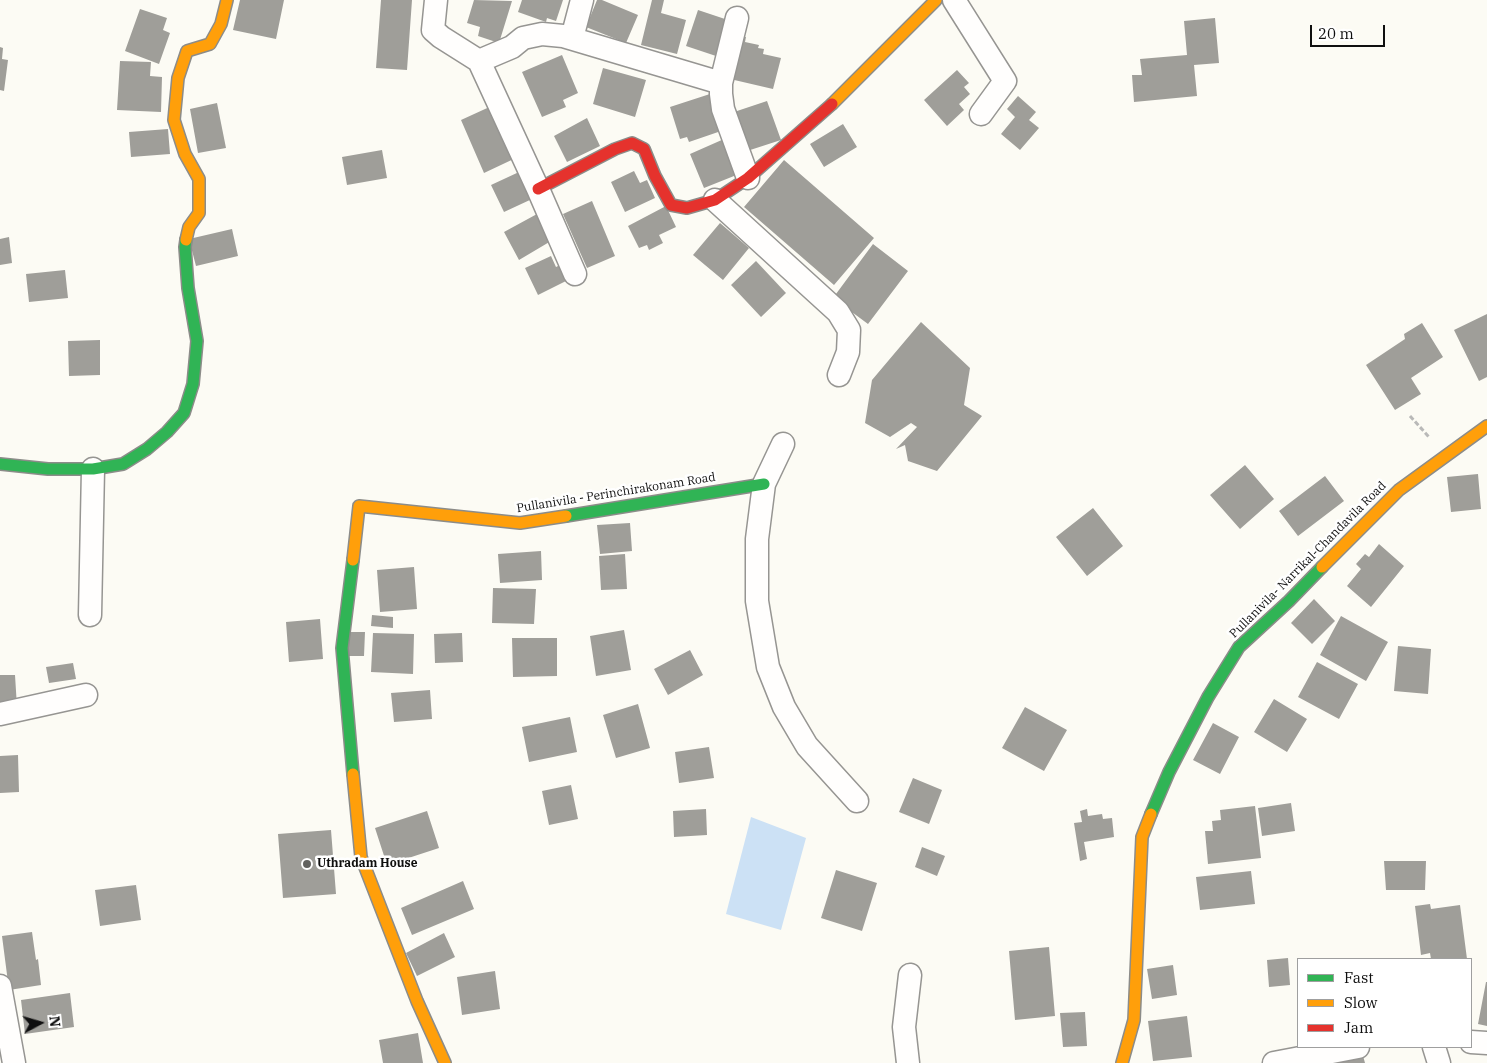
<!DOCTYPE html>
<html>
<head>
<meta charset="utf-8">
<style>
	body { margin:0 }
	#map { position:relative; width:1487px; height:1063px; overflow:hidden; background:#fcfbf4; font-family:"IBM Plex Serif",serif }
	canvas { display:block }
	.legend { position:absolute; left:1297px; top:958px; width:175px; height:90px; box-sizing:border-box; background:#fff; border:1px solid #9f9f9f; margin:0; padding:6px 9px; list-style:none; font-size:15px; color:#0f0f0f }
	.legend li { display:flex; align-items:center; gap:10px; height:25px }
	.legend b { width:25px; border:1px solid #9f9f9f }
	.north { position:absolute; left:15px; top:998px; width:50px; height:50px; -webkit-text-stroke:4px #fff; paint-order:stroke; rotate:84deg; font-size:14px; font-weight:700; line-height:20px; text-align:center; color:#0f0f0f }
	.north::after { content:''; display:block; margin:auto; width:18px; height:22px; background:#0f0f0f; clip-path:polygon(50% 0,100% 100%,50% 72%,0 100%) }
	.scale { position:absolute; left:1310px; top:25px; width:75px; height:22px; box-sizing:border-box; border:2px solid #0f0f0f; border-top:0; padding-left:6px; font-size:15px; line-height:18px; white-space:nowrap; color:#0f0f0f; -webkit-text-stroke:4px #fff; paint-order:stroke }
</style>
</head>
<body>
<div id="map">
<canvas width="1487" height="1063"></canvas>
<ul class="legend">
<li><b style="height:6px;background:#30b455"></b>Fast</li>
<li><b style="height:6px;background:#ff9f0a"></b>Slow</li>
<li><b style="height:6px;background:#e5322d"></b>Jam</li>
</ul>
<div class="north">N</div>
<div class="scale">20 m</div>
</div>
<script>
const g = document.querySelector('canvas').getContext('2d');
g.lineJoin = 'round';
function fillPath(path, color) { g.fillStyle = color; g.fill(path, 'evenodd'); }
const poly = rows => new Path2D(rows.map(r => 'M' + r).join(''));
function strokePath(path, color, width, dash) { g.strokeStyle = color; g.lineWidth = width; g.lineCap = dash ? 'butt' : 'round'; g.setLineDash(dash || []); g.stroke(path); }
function write(font, color, halo, rows, align = 'center') {
  g.font = font + ' "IBM Plex Serif",serif'; g.lineWidth = 5; g.setLineDash([]); g.textBaseline = 'middle'; g.strokeStyle = halo; g.fillStyle = color; for (const [text, x, y, turn = 0] of rows) {
    g.save(); g.translate(x, y); g.rotate((+turn || 0) * Math.PI / 180); g.textAlign = isNaN(turn) ? turn : align; if (halo) g.strokeText(text, 0, 0); g.fillText(text, 0, 0); g.restore();
  }
}
fillPath(poly([
	[751,817,806,838,781,930,726,914]
]), '#cce1f5');
fillPath(poly([
	[240,0,284,0,276,39,233,30],
	[381,0,412,0,407,70,376,68],
	[474,0,512,1,499,43,478,36,480,27,467,23],
	[522,0,563,0,556,21,547,18,546,22,518,12],
	[597,0,602,0,638,15,626,43,586,27],
	[652,0,664,0,661,13,686,20,677,54,641,45],
	[140,9,167,18,163,30,170,33,159,64,125,51],
	[698,10,728,20,716,56,686,46],
	[1215,18,1219,63,1194,65,1197,96,1134,102,1132,75,1142,75,1140,59,1187,55,1184,21],
	[741,36,746,37,745,42,759,45,758,48,764,49,763,54,781,58,773,89,730,79],
	[0,47,3,48,2,59,8,60,4,91,0,90],
	[562,55,578,93,563,100,566,107,542,117,522,72],
	[120,61,151,62,150,76,162,77,161,112,117,110],
	[603,68,646,80,635,117,593,104],
	[957,70,969,83,964,87,970,94,959,104,964,110,947,126,924,100],
	[713,93,724,130,689,142,687,137,680,139,670,107],
	[1018,96,1036,112,1029,120,1039,128,1020,150,1001,134,1015,117,1007,109],
	[767,101,781,140,744,152,731,113],
	[217,103,226,148,198,153,190,109],
	[496,104,520,156,484,173,461,120],
	[587,118,600,146,567,162,554,136],
	[843,124,857,147,824,167,810,144],
	[168,129,170,154,131,157,129,132],
	[724,139,739,174,704,188,690,154],
	[382,150,387,178,347,185,342,157],
	[784,160,874,238,834,285,744,207],
	[634,171,640,183,647,180,655,198,625,212,611,182],
	[519,172,532,199,504,212,491,185],
	[592,201,615,256,587,268,563,214],
	[666,206,676,227,659,235,663,243,649,250,647,245,639,248,628,226],
	[537,214,551,241,519,260,504,232],
	[720,223,749,248,723,280,693,255],
	[232,229,238,256,196,266,189,239],
	[9,237,12,263,0,265,0,239],
	[873,244,908,271,868,324,833,298],
	[551,256,556,267,562,264,570,279,538,295,525,268],
	[756,261,786,293,761,317,731,285],
	[65,270,68,298,29,302,26,274],
	[1487,314,1487,377,1479,381,1454,330],
	[921,322,970,368,964,405,982,416,937,471,908,461,905,445,896,449,917,427,911,423,890,437,865,423,872,380],
	[1422,323,1443,357,1411,378,1421,394,1395,410,1366,365,1405,339,1404,334],
	[100,340,100,375,69,376,68,341],
	[1245,465,1274,499,1240,529,1210,495],
	[1478,474,1481,509,1451,512,1447,477],
	[1325,476,1344,501,1298,536,1279,511],
	[1093,508,1123,546,1087,576,1056,537],
	[630,523,632,551,600,554,597,525],
	[1379,544,1404,566,1371,607,1347,586,1361,569,1356,564,1365,554,1369,557],
	[541,551,542,580,500,583,498,554],
	[625,554,627,589,601,590,599,556],
	[414,567,417,609,380,612,377,570],
	[493,588,536,589,534,624,492,623],
	[1314,599,1335,621,1312,644,1291,623],
	[372,615,393,617,393,628,371,626],
	[1341,616,1388,642,1366,681,1320,655],
	[320,619,323,659,289,662,286,622],
	[624,630,631,670,596,676,590,636],
	[349,632,365,632,364,656,348,656],
	[373,633,414,634,413,674,371,672],
	[462,633,463,662,435,663,434,634],
	[512,638,557,638,557,676,513,677],
	[1398,646,1431,649,1428,694,1394,691],
	[690,650,703,675,668,695,654,669],
	[1317,662,1358,684,1339,719,1298,697],
	[73,663,76,679,49,683,46,667],
	[0,675,15,675,17,707,0,708],
	[430,690,432,719,394,722,391,693],
	[1274,699,1307,719,1287,752,1254,732],
	[638,704,650,748,616,758,603,715],
	[1025,707,1067,730,1044,771,1002,748],
	[570,717,577,752,529,762,522,727],
	[1213,723,1239,737,1220,774,1193,760],
	[709,747,714,778,679,783,675,752],
	[18,755,19,792,0,793,0,756],
	[913,778,942,790,929,824,899,812],
	[571,785,578,819,549,825,542,791],
	[1291,803,1295,831,1262,836,1258,808],
	[1255,806,1261,858,1208,864,1205,831,1213,831,1212,821,1221,820,1220,810],
	[706,809,707,835,674,837,673,811],
	[1087,809,1088,816,1102,814,1103,819,1112,818,1114,837,1084,842,1087,859,1080,861,1074,823,1082,822,1080,811],
	[427,811,439,848,387,865,375,828],
	[331,830,336,894,283,898,278,834],
	[922,847,945,856,937,876,915,867],
	[1384,861,1426,861,1425,890,1386,890],
	[836,870,877,883,862,931,821,918],
	[1251,871,1255,904,1200,910,1196,877],
	[463,881,474,909,412,935,401,908],
	[136,885,141,920,100,926,95,890],
	[1430,904,1431,909,1460,905,1467,959,1431,959,1430,953,1421,955,1415,906],
	[32,932,36,960,38,959,41,985,9,990,2,936],
	[444,933,455,957,417,976,406,953],
	[1049,947,1055,1016,1015,1020,1009,951],
	[1288,958,1290,985,1269,987,1267,960],
	[1173,965,1177,995,1152,999,1147,969],
	[495,971,500,1009,462,1015,457,977],
	[1486,982,1487,982,1487,1026,1478,1024],
	[70,993,74,1027,25,1034,21,1000],
	[1085,1012,1087,1046,1063,1047,1060,1013],
	[1187,1016,1192,1057,1153,1061,1148,1021],
	[418,1033,423,1063,383,1063,379,1040],
	[1362,1052,1365,1063,1333,1063]
]), '#9f9e99');
const street = poly([
	[436,0,433,30,441,37,479,61,512,47,523,38,542,34,563,36,721,83],
	[954,0,1005,81,981,114],
	[737,18,721,83,721,94,723,109,748,178],
	[572,38,582,0],
	[479,61,538,189,575,274],
	[715,200,838,312,849,330,848,352,839,375],
	[783,444,764,484,757,539,757,601,768,667,784,707,807,746,857,801],
	[90,615,93,469],
	[0,714,86,695],
	[0,986,14,1063],
	[1471,1042,1487,1043],
	[1434,1047,1439,1063],
	[908,1063,904,1027,910,975],
	[1274,1063,1358,1047]
]);
const fast = poly([
	[0,464,48,469,93,469,123,464,147,449,167,432,184,413,193,384,197,341,188,288,185,247,186,240],
	[566,516,764,484],
	[353,560,342,648,353,774],
	[1151,814,1169,772,1208,697,1239,647,1289,601,1322,567]
]);
const slow = poly([
	[832,104,936,0],
	[186,240,189,227,199,213,199,179,185,154,174,120,178,78,187,51,210,44,221,24,227,0],
	[353,560,359,506,520,523,566,516],
	[1322,567,1399,490,1487,426],
	[353,774,361,857,417,1001,445,1063],
	[1122,1063,1134,1020,1142,837,1151,814]
]);
const jam = poly([
	[538,189,615,149,632,143,644,149,655,176,671,205,687,208,715,200,748,178,832,104]
]);
strokePath(street, '#969592', 25);
strokePath(fast, '#8c8c89', 14);
strokePath(slow, '#8c8c89', 14);
strokePath(jam, '#8c8c89', 14);
strokePath(poly([
	[1410,416,1429,437]
]), '#b9b9b8', 3, [5, 2.5]);
strokePath(street, '#fffefd', 22);
strokePath(fast, '#30b455', 11);
strokePath(slow, '#ff9f0a', 11);
strokePath(jam, '#e5322d', 11);
for (const [x, y, r, color] of [
	[307,864,5,"#62625f"]
]) { const dot = new Path2D(); dot.arc(x, y, r, 0, 2 * Math.PI); g.fillStyle = color; g.fill(dot); strokePath(dot, '#fff', 2); }
write('12px', '#0f0f0f', '#fff', [
	["Pullanivila - Perinchirakonam Road",616,493,-9],
	["Pullanivila- Narrikal-Chandavila Road",1308,560,-45]
]);
write('bold 12px', '#0f0f0f', '#fff', [
	["Uthradam House",317,864]
], 'left');
</script>
</body>
</html>
